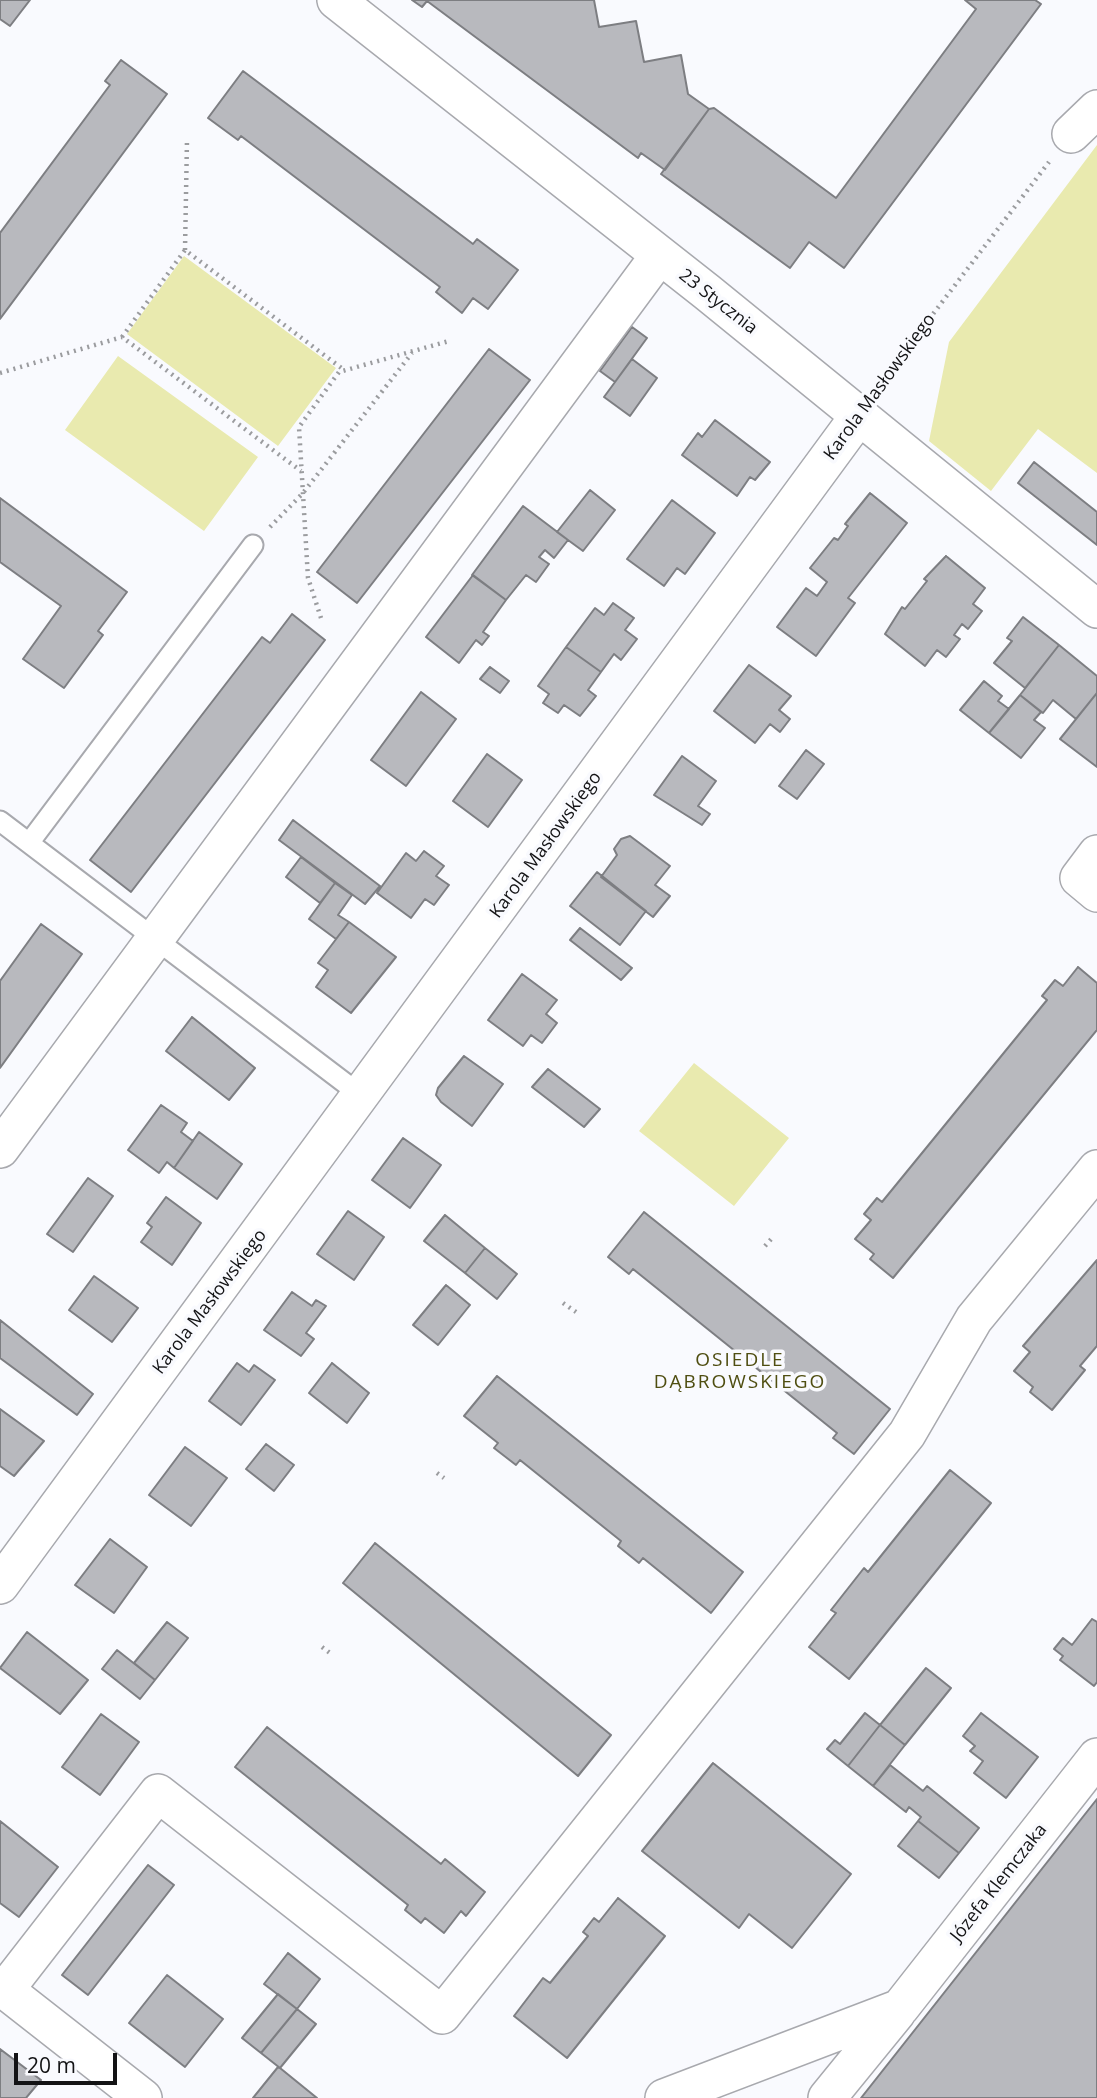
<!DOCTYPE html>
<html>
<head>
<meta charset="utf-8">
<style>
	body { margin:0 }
	#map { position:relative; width:1097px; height:2098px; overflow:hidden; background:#f9fafe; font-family:"Open Sans",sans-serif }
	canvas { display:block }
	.scale { position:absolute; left:14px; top:2053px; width:103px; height:32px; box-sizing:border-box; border:4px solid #131315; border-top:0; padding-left:9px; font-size:21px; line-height:24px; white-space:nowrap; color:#131315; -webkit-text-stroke:5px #f9fafe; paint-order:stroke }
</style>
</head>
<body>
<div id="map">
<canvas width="1097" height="2098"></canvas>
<div class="scale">20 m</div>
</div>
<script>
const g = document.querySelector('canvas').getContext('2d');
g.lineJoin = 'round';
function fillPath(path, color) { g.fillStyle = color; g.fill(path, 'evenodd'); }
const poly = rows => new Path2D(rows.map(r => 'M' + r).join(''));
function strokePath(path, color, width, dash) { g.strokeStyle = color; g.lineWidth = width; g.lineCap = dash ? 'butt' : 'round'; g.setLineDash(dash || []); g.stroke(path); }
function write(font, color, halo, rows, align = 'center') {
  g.font = font + ' "Open Sans",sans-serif'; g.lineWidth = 7; g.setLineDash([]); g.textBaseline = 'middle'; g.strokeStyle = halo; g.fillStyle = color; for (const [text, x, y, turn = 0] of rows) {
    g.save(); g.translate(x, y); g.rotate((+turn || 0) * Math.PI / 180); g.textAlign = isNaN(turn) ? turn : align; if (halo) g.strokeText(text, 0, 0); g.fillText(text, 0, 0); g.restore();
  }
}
fillPath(poly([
	[1097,145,1097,473,1038,429,991,491,929,441,949,342],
	[184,256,336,368,278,446,127,334],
	[118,356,258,457,204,531,65,430],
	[694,1063,789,1138,734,1206,639,1131]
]), '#e9eaaf');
const building = poly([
	[0,0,30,0,10,26,0,19,0,0],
	[412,0,594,0,599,27,636,21,644,62,681,55,688,94,709,109,665,170,641,153,638,158,427,1,422,7,412,0],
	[965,0,1035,0,1041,4,844,268,809,242,790,268,661,174,709,109,714,108,836,198,976,9,965,0],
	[121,60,167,94,0,319,0,233,110,85,105,81,121,60],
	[243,71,473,244,477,239,518,270,488,309,473,298,462,313,436,292,440,287,241,136,238,140,208,118,243,71],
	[632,327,647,338,615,382,600,371,632,327],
	[489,349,530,380,357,603,317,572,489,349],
	[632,359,657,378,630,416,604,397,632,359],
	[715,420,770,462,755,480,750,477,737,496,682,455,698,433,702,437,715,420],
	[1034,462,1097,512,1097,545,1018,483,1034,462],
	[590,490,615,510,583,551,557,532,590,490],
	[870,493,907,523,848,598,855,603,816,656,777,627,806,588,817,596,827,582,810,568,834,538,838,540,848,526,845,524,870,493],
	[0,498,127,592,98,631,103,635,64,688,23,659,61,606,0,562,0,498],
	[672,500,715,533,685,574,677,568,664,586,627,559,672,500],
	[523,506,568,540,554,558,545,550,539,557,549,564,536,582,526,575,506,600,472,575,523,506],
	[946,556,985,588,973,604,982,611,968,629,962,624,954,635,960,639,946,657,937,650,925,666,885,634,902,607,905,609,927,581,924,579,946,556],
	[473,575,506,600,483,632,489,636,482,645,476,640,459,663,426,637,473,575],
	[613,603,634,618,625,630,637,639,621,660,614,654,601,672,566,647,595,608,604,615,613,603],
	[292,614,325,640,131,892,90,860,262,637,270,643,292,614],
	[1023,617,1059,645,1025,688,994,663,1012,641,1007,638,1023,617],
	[1059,645,1097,676,1097,693,1076,719,1053,700,1043,713,1020,695,1059,645],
	[566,647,601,672,588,690,596,696,580,716,564,705,558,713,543,703,549,694,538,686,566,647],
	[749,665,791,696,779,710,790,719,780,732,770,724,755,743,714,711,749,665],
	[490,667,509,681,500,693,480,679,490,667],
	[984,681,1002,696,998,701,1009,709,989,733,960,710,984,681],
	[421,692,456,719,406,786,371,760,421,692],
	[1097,693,1097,767,1060,739,1097,693],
	[1020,695,1041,712,1034,720,1045,728,1021,758,989,733,1020,695],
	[806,750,824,764,797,799,779,786,806,750],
	[487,754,522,780,488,827,453,801,487,754],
	[682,756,716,781,698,806,710,814,702,825,654,795,682,756],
	[293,820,380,886,365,904,279,840,293,820],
	[630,836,670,866,655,885,670,896,653,917,601,877,617,855,614,849,621,839,630,836],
	[424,851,444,866,436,876,449,885,434,905,425,899,411,918,377,893,406,853,416,861,424,851],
	[301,857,335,883,320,903,286,877,301,857],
	[597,872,646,911,620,945,570,906,597,872],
	[335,883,352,895,338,915,349,922,336,939,309,919,335,883],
	[349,922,396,957,351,1013,316,987,328,970,318,963,349,922],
	[41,924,82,954,0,1068,0,981,41,924],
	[580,928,632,968,621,980,570,940,580,928],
	[1078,967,1097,983,1097,1030,893,1278,870,1259,874,1254,855,1239,871,1220,864,1214,877,1198,882,1202,1047,1000,1042,996,1055,980,1063,986,1078,967],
	[522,974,557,1000,546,1014,557,1023,542,1043,531,1035,523,1046,488,1020,522,974],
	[192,1017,255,1068,229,1100,166,1051,192,1017],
	[464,1056,503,1084,472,1126,441,1102,436,1095,438,1088,464,1056],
	[548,1069,600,1109,584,1127,532,1087,548,1069],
	[161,1105,187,1123,181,1132,193,1141,174,1168,167,1162,159,1173,128,1150,161,1105],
	[199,1132,242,1164,217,1199,174,1168,199,1132],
	[403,1138,441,1165,410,1208,372,1180,403,1138],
	[88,1178,113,1196,73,1252,47,1234,88,1178],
	[166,1197,201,1223,172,1265,141,1242,152,1227,147,1223,166,1197],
	[348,1211,384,1237,354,1280,317,1254,348,1211],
	[644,1212,890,1409,854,1454,833,1438,837,1433,633,1269,629,1274,608,1257,644,1212],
	[445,1215,485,1248,465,1273,424,1241,445,1215],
	[485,1248,517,1274,497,1299,465,1273,485,1248],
	[1097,1260,1097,1346,1080,1366,1085,1370,1052,1410,1030,1392,1033,1387,1014,1371,1030,1352,1023,1346,1097,1260],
	[94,1276,138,1308,112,1342,69,1310,94,1276],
	[446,1285,470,1305,438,1345,413,1325,446,1285],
	[292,1292,312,1306,316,1300,326,1306,306,1333,314,1339,301,1356,264,1330,292,1292],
	[0,1320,93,1394,77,1415,0,1358,0,1320],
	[237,1363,249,1372,254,1365,275,1380,241,1425,209,1401,237,1363],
	[332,1363,369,1393,347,1423,309,1393,332,1363],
	[497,1376,743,1572,711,1613,643,1558,639,1563,618,1546,621,1541,520,1460,516,1465,494,1448,498,1443,464,1416,497,1376],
	[0,1409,44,1441,14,1476,0,1466,0,1409],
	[266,1444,294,1465,274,1491,246,1469,266,1444],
	[185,1447,227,1478,191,1526,149,1495,185,1447],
	[950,1470,991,1503,849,1679,809,1647,836,1613,831,1610,864,1568,868,1572,950,1470],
	[110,1539,147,1567,114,1613,75,1585,110,1539],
	[375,1543,611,1735,578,1776,343,1583,375,1543],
	[1092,1619,1097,1622,1097,1682,1094,1686,1060,1660,1063,1656,1054,1649,1063,1638,1072,1645,1092,1619],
	[167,1622,188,1638,155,1680,134,1663,167,1622],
	[27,1632,88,1680,60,1714,0,1668,27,1632],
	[117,1650,155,1680,140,1699,102,1669,117,1650],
	[926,1668,951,1688,905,1745,880,1725,926,1668],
	[865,1713,880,1725,848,1766,827,1749,835,1740,840,1744,865,1713],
	[981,1713,1038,1757,1006,1798,974,1773,983,1761,970,1751,975,1746,963,1736,981,1713],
	[101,1714,139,1742,100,1795,62,1767,101,1714],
	[880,1725,905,1745,873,1786,848,1766,880,1725],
	[267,1727,441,1864,445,1859,485,1892,466,1916,461,1911,444,1933,425,1918,421,1923,405,1910,408,1905,235,1767,267,1727],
	[713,1763,851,1874,792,1948,749,1914,739,1928,642,1851,713,1763],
	[890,1765,923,1791,927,1786,979,1828,959,1853,918,1821,921,1817,909,1807,906,1812,873,1786,890,1765],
	[1097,1799,1097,2098,861,2098,1097,1799],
	[0,1821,58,1867,19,1917,0,1903,0,1821],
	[918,1821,959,1853,939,1878,898,1846,918,1821],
	[148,1865,174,1885,88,1995,62,1975,148,1865],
	[618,1898,665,1936,567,2058,514,2016,543,1978,550,1983,588,1936,583,1932,594,1918,599,1922,618,1898],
	[288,1953,320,1979,297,2009,264,1984,288,1953],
	[167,1975,223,2019,185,2067,129,2023,167,1975],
	[278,1994,297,2009,261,2053,242,2038,278,1994],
	[297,2009,316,2024,280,2068,261,2053,297,2009],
	[0,2049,41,2080,26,2098,0,2098,0,2049],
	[278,2067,280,2068,317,2098,253,2098,278,2067]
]);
fillPath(building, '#b8b9be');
strokePath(building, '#7d7e82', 2);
const service = poly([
	[0,821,362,1096],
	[29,843,253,545]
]);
const minor = poly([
	[336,0,707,292,1097,609],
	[1071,134,1097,109],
	[1097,854,1079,878,1097,893],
	[0,1149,659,256],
	[0,1585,859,416],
	[0,1986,143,2098],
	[5,1990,158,1793,442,2015,907,1434,974,1319,1097,1169],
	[664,2098,900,2008,1097,1757],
	[827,2098,897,2012]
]);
strokePath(service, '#a8a9ae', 23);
strokePath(minor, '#a8a9ae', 40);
strokePath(poly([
	[185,250,187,140],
	[122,337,185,250,344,370],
	[0,373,122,337,301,471],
	[878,386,1049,162],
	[270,527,303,493,412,353],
	[321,618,308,578,299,427,339,372,449,341],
	[765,1246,773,1237],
	[563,1303,576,1312],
	[437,1473,444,1478],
	[322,1647,330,1653]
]), '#9b9c9f', 4.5, [2, 5]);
strokePath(service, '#fff', 19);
strokePath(minor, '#fff', 37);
write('18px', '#131315', '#f9fafe', [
	["23 Stycznia",718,302,38],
	["Karola Masłowskiego",880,387,-54],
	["Karola Masłowskiego",546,845,-54],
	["Karola Masłowskiego",210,1302,-53],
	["Józefa Klemczaka",999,1883,-52]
]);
g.letterSpacing = '2px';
write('19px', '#4f4e11', '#f9fafe', [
	["OSIEDLE",740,1361],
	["DĄBROWSKIEGO",740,1383]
]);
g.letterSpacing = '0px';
</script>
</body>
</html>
